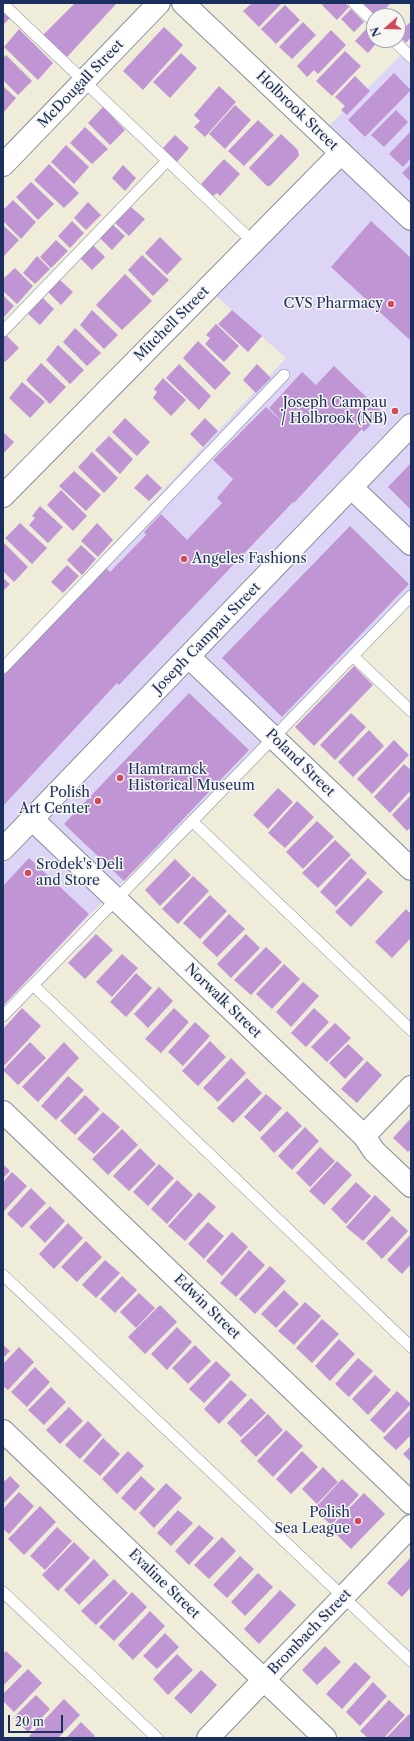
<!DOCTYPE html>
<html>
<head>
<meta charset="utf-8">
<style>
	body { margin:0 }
	#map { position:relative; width:414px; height:1741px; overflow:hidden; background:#f0ecda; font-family:"Libre Caslon Text",serif }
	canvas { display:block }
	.frame { position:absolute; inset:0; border:4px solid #1b2f5e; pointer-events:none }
	.north { position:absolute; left:366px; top:8px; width:40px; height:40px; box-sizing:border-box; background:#f6f6f2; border:1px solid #9ea6b7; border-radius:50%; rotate:250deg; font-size:11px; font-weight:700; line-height:16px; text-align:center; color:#1b2f5e }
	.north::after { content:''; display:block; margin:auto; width:14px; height:18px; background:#d1495b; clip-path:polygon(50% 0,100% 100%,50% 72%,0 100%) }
	.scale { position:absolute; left:8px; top:1715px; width:55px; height:18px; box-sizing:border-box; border:2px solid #1b2f5e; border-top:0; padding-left:5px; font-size:12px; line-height:14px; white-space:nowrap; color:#1b2f5e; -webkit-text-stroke:3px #f6f6f2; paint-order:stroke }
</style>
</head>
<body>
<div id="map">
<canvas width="414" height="1741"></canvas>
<div class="frame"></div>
<div class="north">N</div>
<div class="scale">20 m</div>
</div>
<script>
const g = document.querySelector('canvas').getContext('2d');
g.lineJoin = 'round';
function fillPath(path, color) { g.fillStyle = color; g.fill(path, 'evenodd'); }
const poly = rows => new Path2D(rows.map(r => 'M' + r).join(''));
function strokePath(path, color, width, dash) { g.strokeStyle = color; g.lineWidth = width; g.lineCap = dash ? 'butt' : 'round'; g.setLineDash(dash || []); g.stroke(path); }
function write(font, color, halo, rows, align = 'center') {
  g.font = font + ' "Libre Caslon Text",serif'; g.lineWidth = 3; g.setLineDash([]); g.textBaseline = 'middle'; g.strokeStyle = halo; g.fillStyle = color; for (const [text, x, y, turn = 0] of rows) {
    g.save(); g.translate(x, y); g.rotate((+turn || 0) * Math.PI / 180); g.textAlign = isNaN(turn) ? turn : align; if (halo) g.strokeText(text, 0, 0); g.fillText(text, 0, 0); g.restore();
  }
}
fillPath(poly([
	[405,51,411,57,411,592,273,737,108,896,3,1006,3,662,286,358,207,288,341,153,321,134]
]), '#ddd5f6');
fillPath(poly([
	[75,3,117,3,67,57,43,35],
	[252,3,282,3,259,27,243,11],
	[324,3,345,3,349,7,337,20,322,5],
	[362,3,391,3,378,16,376,16],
	[285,5,300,20,276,44,261,29],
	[351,9,364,22,354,32,341,19],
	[3,11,10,18,3,25],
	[303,22,316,35,292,59,279,47],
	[409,23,411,24,411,37,406,43,398,35],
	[164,27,183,45,143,90,123,71],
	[368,27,374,32,374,40,379,40,368,53,355,41],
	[19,29,53,63,38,80,4,47],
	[331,30,346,45,318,74,314,70,307,77,297,66],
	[345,51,361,66,332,96,316,81],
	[181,53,197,68,170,98,153,82],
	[6,55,32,81,18,95,3,80,3,58],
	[394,73,411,90,365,137,348,120],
	[355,76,370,91,347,115,341,110,345,106,335,97],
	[3,86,16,98,3,113],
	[219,86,236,102,205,137,194,127,200,121,194,115],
	[235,105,251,120,225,149,209,134],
	[103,107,125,130,110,145,88,123],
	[396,110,408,122,384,147,371,135],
	[258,120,274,135,244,166,228,151],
	[85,127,108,149,92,164,70,143],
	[411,131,411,158,403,167,389,154],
	[281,134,298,150,299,156,270,186,267,186,249,168],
	[175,135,189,148,177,162,163,148],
	[66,145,89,167,74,184,51,162],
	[224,159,240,174,220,196,217,193,213,196,201,184],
	[49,164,79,193,64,208,34,180],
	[411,164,411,182,402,173],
	[123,165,136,178,125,191,112,178],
	[31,182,54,204,38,220,16,197],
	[13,200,36,222,21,239,3,221,3,210],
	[88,202,101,215,86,230,74,218],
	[131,207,145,219,129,236,115,223],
	[72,221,84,233,70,248,58,236],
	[371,221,411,258,411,341,331,267],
	[112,224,125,236,112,250,100,238],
	[3,225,19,240,4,256,3,255],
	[160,237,182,259,167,275,145,253],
	[56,240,68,251,51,268,40,257],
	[93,245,105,257,92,270,80,258],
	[142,255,169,280,153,296,128,270],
	[37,256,50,269,35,284,23,273],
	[15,268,33,286,17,304,3,291,3,279],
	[125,274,152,301,122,330,96,305],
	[60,280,73,292,61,305,48,292],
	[3,295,14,306,3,318],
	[43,298,54,309,40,325,28,314],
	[92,310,118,335,104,349,80,325],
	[232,310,262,336,248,352,218,324],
	[216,324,239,346,224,362,205,344,210,338,206,335],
	[75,328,101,353,87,366,63,342],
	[6,335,19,348,5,362,3,360,3,338],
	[198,341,231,373,215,390,183,358],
	[58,345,84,370,70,384,46,360],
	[41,363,66,387,50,404,26,380],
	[179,364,211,396,199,410,166,378],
	[257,364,271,378,256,393,243,380],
	[334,366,382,412,364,432,362,429,294,503,293,502,119,685,117,683,3,806,3,676,106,568,110,572,146,535,144,532,161,514,187,540,222,503,217,498,233,479,213,460,266,407,286,425,269,408,302,372,316,385],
	[163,378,186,400,171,416,153,398,157,392,154,389],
	[22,382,45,402,30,418,9,398],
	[125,418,150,442,137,456,112,432],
	[205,418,218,431,203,447,190,434],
	[3,432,14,442,3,454],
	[109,436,133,459,120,474,95,450],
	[92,452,118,478,104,493,78,467],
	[411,463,411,510,388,487],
	[74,471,101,495,86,511,59,486],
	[147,474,162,488,149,501,134,488],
	[61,490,87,516,73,531,47,505],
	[40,506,63,527,48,543,29,525,35,518,32,516],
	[20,523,47,548,32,564,5,538],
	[97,523,113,540,98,557,81,541],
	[350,526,409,584,282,717,222,658],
	[4,543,28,567,14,582,3,571],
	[81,545,96,559,82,575,67,560],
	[67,565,79,576,63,593,51,582],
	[3,578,10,584,3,591],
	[354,666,373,685,314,746,295,727],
	[189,693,249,750,124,881,64,824],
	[351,713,366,727,335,760,320,745],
	[369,730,384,746,353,777,338,762],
	[394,740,409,755,372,794,357,779],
	[404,764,411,770,411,790,390,813,374,797],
	[278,788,293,802,268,829,253,815],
	[411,795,411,827,407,831,392,815],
	[297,801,314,817,285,848,268,833],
	[317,821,334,837,303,869,286,852],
	[335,840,351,855,318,888,302,873],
	[29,858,89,914,3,1006,3,886],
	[351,858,367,873,336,907,320,892],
	[175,859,191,875,160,906,145,890],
	[193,876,209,891,178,924,162,909],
	[368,878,383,892,351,927,335,912],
	[210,895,227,911,200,939,183,923],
	[406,909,411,914,411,938,392,958,375,942],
	[229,914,245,929,217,957,202,943],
	[96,934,113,950,85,979,68,963],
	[246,934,260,948,231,978,217,964],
	[266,947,282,962,251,995,234,980],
	[122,954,138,968,112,997,96,982],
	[284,964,300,979,272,1009,256,994],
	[136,973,152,988,126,1017,110,1002],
	[303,982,319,996,291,1027,276,1012],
	[159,987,173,1001,148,1028,134,1014],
	[22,1008,41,1026,3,1067,3,1029],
	[174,1008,189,1022,161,1053,145,1039],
	[314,1008,329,1022,306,1047,291,1033],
	[195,1022,210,1036,183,1066,168,1052],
	[335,1023,351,1038,327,1062,311,1047],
	[210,1041,226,1057,198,1086,182,1071],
	[30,1042,46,1058,18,1085,3,1070],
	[64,1042,79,1058,38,1102,22,1087],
	[348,1044,364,1059,345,1079,329,1063],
	[231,1058,246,1073,218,1102,203,1088],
	[367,1061,382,1075,357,1103,341,1089],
	[68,1076,84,1090,56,1120,41,1106],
	[247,1078,262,1093,233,1123,217,1108],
	[266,1094,282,1108,260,1132,244,1117],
	[85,1095,100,1109,75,1135,60,1121],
	[287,1111,302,1126,274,1153,260,1138],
	[103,1112,120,1127,94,1154,77,1139],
	[411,1118,411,1149,408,1152,393,1138],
	[305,1127,319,1141,292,1170,278,1156],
	[122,1129,138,1145,108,1175,92,1159],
	[320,1147,335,1161,310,1187,296,1173],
	[140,1148,156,1164,129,1191,113,1176],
	[337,1161,352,1175,324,1205,309,1191],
	[3,1164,10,1171,3,1178],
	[159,1164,174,1178,148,1206,133,1192],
	[12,1172,27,1186,3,1212,3,1182],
	[177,1180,193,1195,167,1224,151,1209],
	[356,1182,371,1196,346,1224,331,1209],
	[31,1188,46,1203,22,1228,7,1214],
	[199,1192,216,1207,185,1241,168,1226],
	[375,1195,391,1210,363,1241,346,1227],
	[50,1206,65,1221,45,1243,29,1227],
	[392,1216,408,1231,382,1259,366,1243],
	[208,1222,224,1236,204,1259,188,1244],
	[68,1223,83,1238,54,1269,39,1254],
	[232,1232,248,1247,222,1276,206,1261],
	[411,1234,411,1264,402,1274,387,1260],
	[86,1241,102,1257,77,1282,61,1267],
	[249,1250,265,1265,236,1297,220,1283],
	[105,1260,120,1273,96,1298,82,1285],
	[270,1266,286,1281,255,1314,239,1299],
	[122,1276,137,1290,115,1313,100,1299],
	[284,1290,299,1304,276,1328,261,1314],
	[139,1293,155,1308,136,1328,120,1312],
	[305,1302,321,1316,294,1345,278,1331],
	[160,1305,177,1322,145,1354,128,1337],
	[322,1319,339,1334,312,1363,296,1348],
	[177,1327,192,1342,167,1370,151,1354],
	[339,1339,355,1354,330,1381,315,1366],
	[3,1345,10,1351,3,1358],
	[195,1345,211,1361,188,1384,172,1368],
	[19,1347,34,1362,8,1390,3,1386,3,1364],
	[358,1358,373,1371,349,1397,335,1384],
	[216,1361,231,1375,204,1403,189,1389],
	[35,1367,50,1382,27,1407,11,1392],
	[375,1375,391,1390,368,1415,352,1399],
	[231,1380,247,1395,219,1424,204,1409],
	[51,1387,66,1402,44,1425,28,1410],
	[397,1391,411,1404,384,1433,370,1420],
	[251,1398,266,1413,241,1437,227,1423],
	[69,1407,83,1421,60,1444,46,1430],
	[411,1409,411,1435,396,1450,383,1438],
	[268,1414,283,1430,256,1457,240,1441],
	[88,1421,102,1435,80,1459,65,1445],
	[286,1430,303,1446,273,1477,257,1461],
	[103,1438,120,1454,100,1476,83,1461],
	[411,1446,411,1462,403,1454],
	[128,1451,144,1466,117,1494,102,1479],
	[302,1451,318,1467,291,1494,276,1479],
	[323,1467,338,1482,317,1504,302,1489],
	[10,1476,20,1486,3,1504,3,1479,5,1481],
	[141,1476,155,1489,135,1511,121,1498],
	[342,1479,359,1495,331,1525,314,1509],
	[166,1483,182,1498,154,1528,139,1513],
	[19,1492,34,1506,9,1534,3,1529,3,1509],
	[364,1493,385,1514,351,1549,330,1528],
	[40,1506,56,1522,24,1555,8,1539],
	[178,1510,193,1523,171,1546,157,1533],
	[199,1525,214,1538,189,1565,175,1551],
	[57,1527,72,1541,45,1570,30,1556],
	[222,1537,236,1551,209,1579,194,1565],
	[74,1542,90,1558,58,1591,42,1575],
	[240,1556,254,1569,227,1598,213,1585],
	[411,1557,411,1587,402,1597,387,1583],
	[94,1559,109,1575,79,1605,64,1590],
	[258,1573,273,1587,245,1616,231,1602],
	[114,1579,128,1593,96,1625,81,1611],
	[280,1590,296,1605,259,1644,244,1629],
	[132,1592,147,1607,114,1641,99,1627],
	[150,1611,165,1626,133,1660,118,1645],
	[165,1633,179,1647,157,1669,143,1656],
	[325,1646,341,1662,317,1685,302,1670],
	[6,1651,22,1666,3,1686,3,1654],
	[177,1654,193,1670,168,1695,153,1679],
	[355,1662,371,1677,342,1709,326,1694],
	[28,1669,42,1683,14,1712,3,1701,3,1694],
	[201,1670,217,1685,191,1714,174,1698],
	[373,1682,387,1696,360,1726,346,1712],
	[36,1695,50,1709,28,1732,13,1718],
	[64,1699,80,1715,58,1738,31,1738,29,1736],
	[389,1700,405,1715,384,1738,368,1738,360,1731],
	[409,1714,411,1716,411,1738,386,1738],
	[81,1722,95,1736,93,1738,66,1738]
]), '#c095d4');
const lane = poly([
	[354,3,374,22],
	[3,4,253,242],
	[393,40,411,57],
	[3,331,167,161],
	[353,656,411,711],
	[3,668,284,375],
	[192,821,411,1030],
	[33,985,411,1347],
	[3,1016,411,596],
	[3,1275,411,1661],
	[3,1592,157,1738]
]);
const street = poly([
	[3,165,159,3],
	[352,488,411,544],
	[3,496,341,153],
	[189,657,411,869],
	[32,819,364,1136,374,1151,411,1186],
	[3,1112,411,1503],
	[364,1136,411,1087],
	[3,1431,325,1738],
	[208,1738,411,1526]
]);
const secondary = poly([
	[183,3,411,219],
	[3,849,411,425]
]);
strokePath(lane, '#868e9c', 12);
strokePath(street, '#868e9c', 24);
strokePath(secondary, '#868e9c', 24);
strokePath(lane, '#fff', 11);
strokePath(street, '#fff', 22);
strokePath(secondary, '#fff', 22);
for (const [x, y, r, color] of [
	[391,304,4,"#d1495b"],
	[395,411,4,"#d1495b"],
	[184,559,4,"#d1495b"],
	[120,778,4,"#d1495b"],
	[98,801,4,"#d1495b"],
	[28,873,4,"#d1495b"],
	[358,1521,4,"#d1495b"]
]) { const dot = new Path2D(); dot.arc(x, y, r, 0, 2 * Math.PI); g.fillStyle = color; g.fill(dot); strokePath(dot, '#f6f6f2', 1.5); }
write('14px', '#1b2f5e', '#f6f6f2', [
	["McDougall Street",81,84,-46],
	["Holbrook Street",297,111,44],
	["Mitchell Street",172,324,-45],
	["Joseph Campau Street",207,638,-46],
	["Poland Street",300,763,44],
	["Norwalk Street",223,1001,44],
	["Edwin Street",207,1307,44],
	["Evaline Street",164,1584,44],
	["Brombach Street",310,1632,-46]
]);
write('14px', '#1b2f5e', '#f6f6f2', [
	["CVS Pharmacy",383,304],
	["Joseph Campau",387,403],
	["/ Holbrook (NB)",387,419],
	["Angeles Fashions",192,559,"left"],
	["Hamtramck",128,770,"left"],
	["Historical Museum",128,786,"left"],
	["Polish",90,793],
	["Art Center",90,809],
	["Srodek's Deli",36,865,"left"],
	["and Store",36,881,"left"],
	["Polish",350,1513],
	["Sea League",350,1529]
], 'right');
</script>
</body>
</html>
